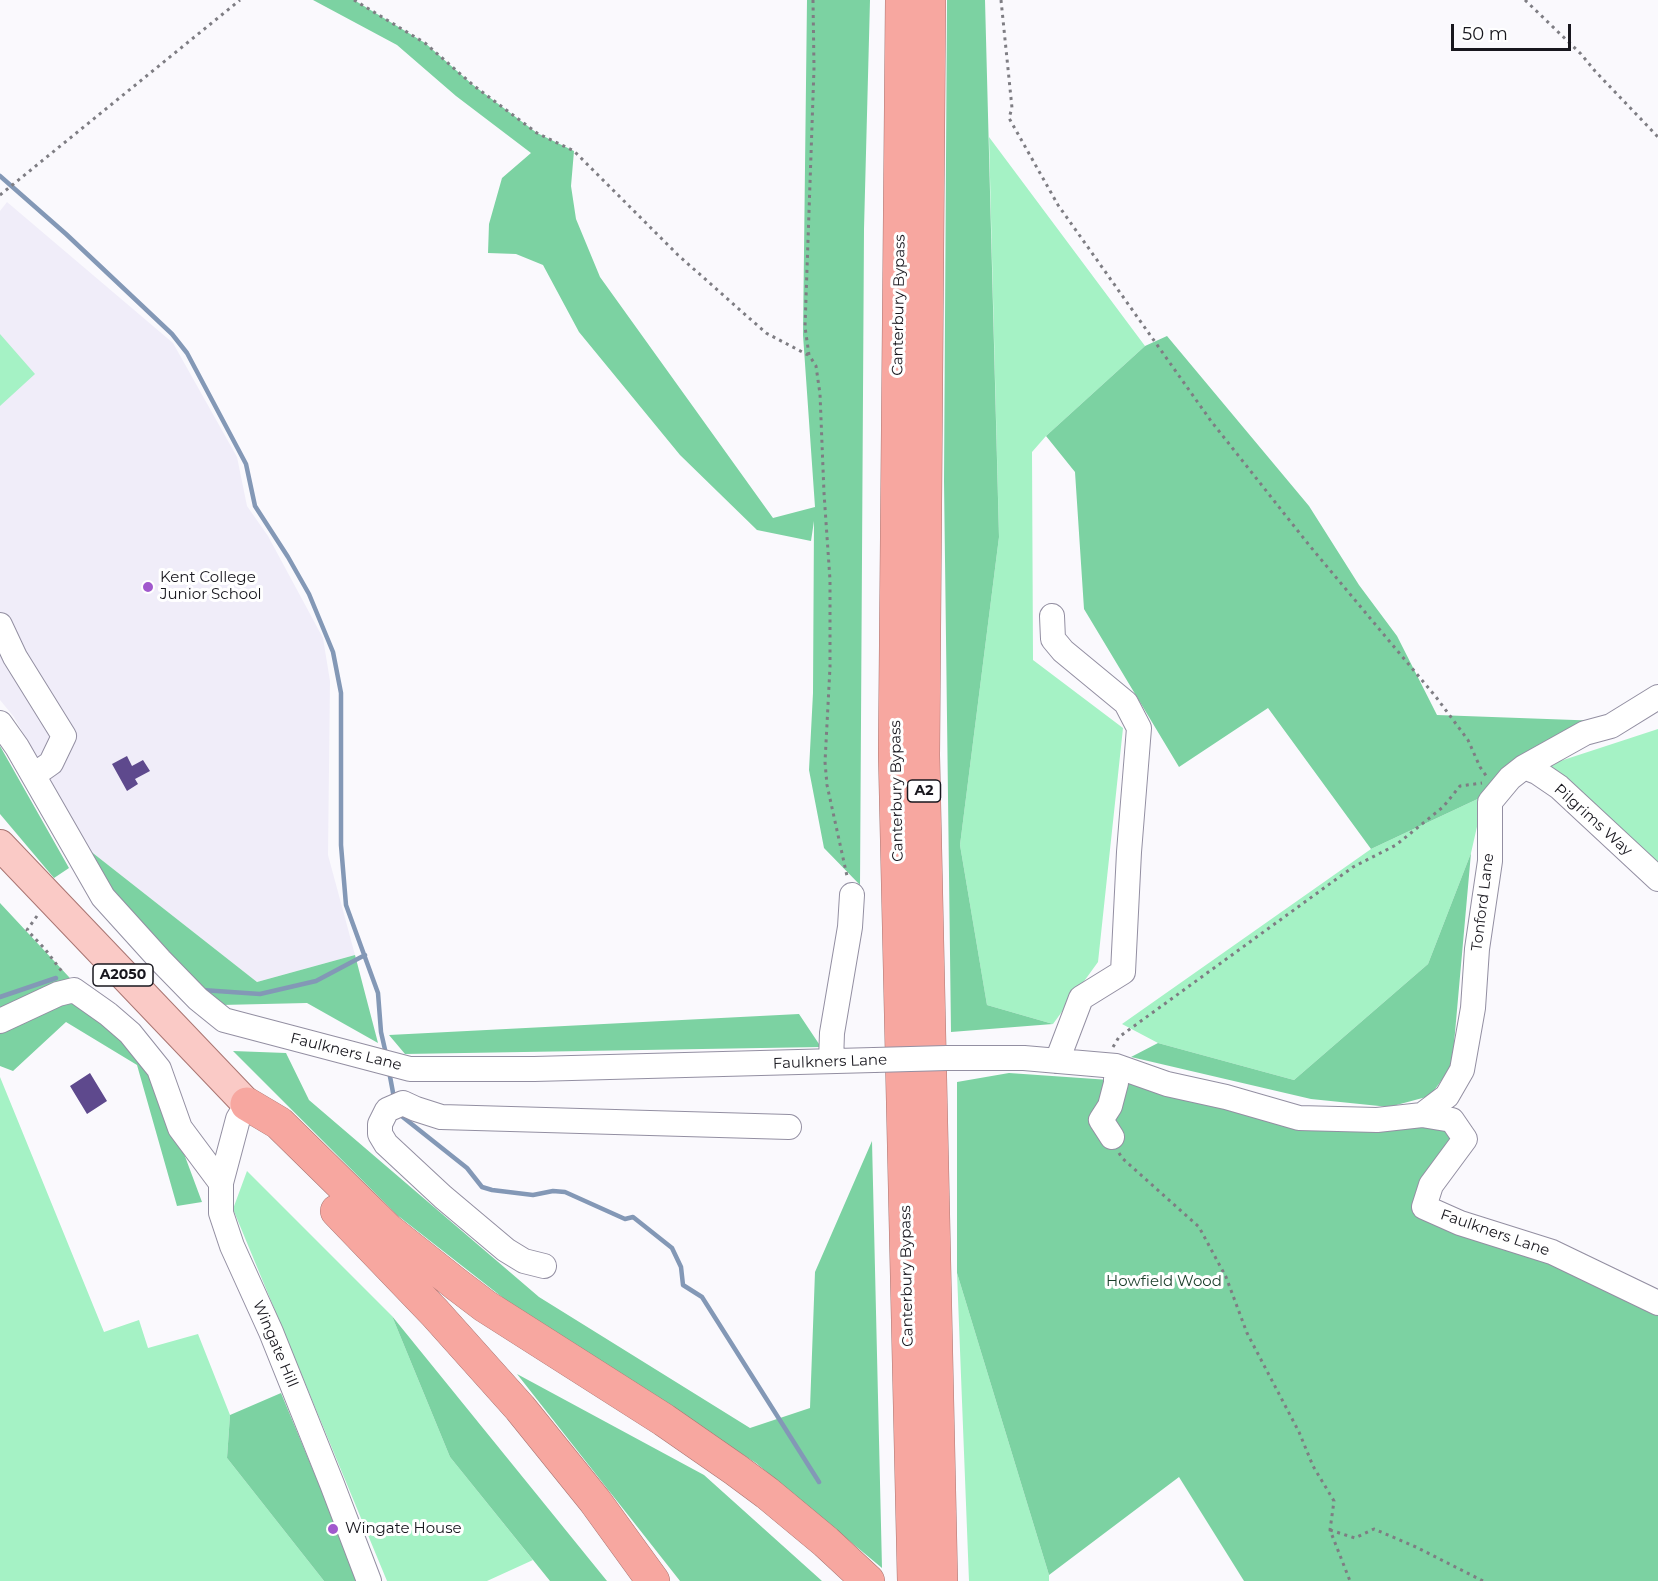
<!DOCTYPE html>
<html>
<head>
<meta charset="utf-8">
<style>
	body { margin:0 }
	#map { position:relative; width:1658px; height:1581px; overflow:hidden; background:#faf9fd; font-family:Montserrat,sans-serif }
	canvas { display:block }
	.scale { position:absolute; left:1451px; top:24px; width:120px; height:27px; box-sizing:border-box; border:3px solid #18171e; border-top:0; padding-left:8px; font-size:18px; line-height:21px; white-space:nowrap; color:#18171e; -webkit-text-stroke:4px #fff; paint-order:stroke }
</style>
</head>
<body>
<div id="map">
<canvas width="1658" height="1581"></canvas>
<div class="scale">50 m</div>
</div>
<script>
const g = document.querySelector('canvas').getContext('2d');
g.lineJoin = 'round';
function fillPath(path, color) { g.fillStyle = color; g.fill(path, 'evenodd'); }
const poly = rows => new Path2D(rows.map(r => 'M' + r).join(''));
function strokePath(path, color, width, dash) { g.strokeStyle = color; g.lineWidth = width; g.lineCap = dash ? 'butt' : 'round'; g.setLineDash(dash || []); g.stroke(path); }
function write(font, color, halo, rows, align = 'center') {
  g.font = font + ' Montserrat,sans-serif'; g.lineWidth = 6; g.setLineDash([]); g.textBaseline = 'middle'; g.strokeStyle = halo; g.fillStyle = color; for (const [text, x, y, turn = 0] of rows) {
    g.save(); g.translate(x, y); g.rotate((+turn || 0) * Math.PI / 180); g.textAlign = isNaN(turn) ? turn : align; if (halo) g.strokeText(text, 0, 0); g.fillText(text, 0, 0); g.restore();
  }
}
fillPath(poly([
	[7,202,173,343,237,457,247,506,268,536,323,638,330,681,328,855,355,955,257,982,89,850,14,717,0,700,0,211]
]), '#f0edf9');
fillPath(poly([
	[989,137,1145,346,1046,436,1032,452,1033,660,1123,728,1098,962,1053,1024,987,1005,960,845,999,537],
	[0,334,35,374,0,406],
	[1658,729,1658,864,1548,765],
	[1484,796,1471,853,1428,964,1294,1080,1158,1043,1122,1024,1371,849],
	[0,1077,104,1332,139,1320,148,1348,198,1334,230,1415,227,1458,324,1581,0,1581],
	[247,1171,392,1316,450,1457,533,1560,487,1581,387,1581,233,1209],
	[957,1273,1049,1575,1049,1581,969,1581]
]), '#a5f2c5');
fillPath(poly([
	[313,0,354,0,425,43,473,85,537,133,574,151,571,186,576,219,600,277,773,518,815,507,803,335,807,0,870,0,864,229,860,885,824,848,809,770,813,693,814,521,811,541,757,530,680,455,579,332,543,265,516,254,488,253,489,224,502,178,531,153,456,96,397,45],
	[947,0,985,0,999,537,960,845,987,1005,1053,1024,951,1032,944,481],
	[1167,336,1309,506,1359,585,1397,636,1437,715,1602,721,1484,796,1371,849,1268,708,1179,767,1084,609,1075,472,1046,436,1145,346],
	[0,746,69,868,54,878,0,814],
	[89,850,257,982,355,955,378,1043,307,1003,221,1005,113,897],
	[1471,853,1452,1066,1430,1096,1389,1107,1311,1099,1131,1057,1158,1043,1294,1080,1428,964],
	[0,903,151,1065,202,1202,177,1206,137,1065,66,1022,13,1071,0,1066],
	[799,1014,821,1047,405,1054,389,1035],
	[233,1051,286,1053,309,1100,539,1297,750,1428,810,1408,815,1272,872,1141,882,1568,756,1463,525,1315,397,1215],
	[1009,1073,1167,1084,1299,1118,1422,1115,1465,1139,1424,1208,1658,1303,1658,1581,1244,1581,1179,1477,1049,1575,957,1273,957,1082],
	[392,1316,607,1581,550,1581,450,1457],
	[517,1374,704,1475,822,1581,680,1581],
	[281,1393,359,1581,324,1581,227,1458,230,1415]
]), '#7cd2a2');
strokePath(poly([
	[0,176,66,234,172,334,187,353,246,464,255,506,288,557,309,594,333,652,341,693,341,845,346,905,378,993,381,1032,386,1054],
	[202,990,260,994,316,981,365,955],
	[0,997,56,978],
	[389,1071,394,1098],
	[399,1114,467,1168,482,1187,492,1190,533,1195,553,1191,565,1192,625,1219,633,1217,672,1248,681,1267,683,1285,702,1297,819,1482]
]), '#8398b6', 4.5);
fillPath(poly([
	[127,756,132,766,143,760,150,771,135,779,138,784,127,791,112,764],
	[90,1073,107,1101,87,1114,70,1086]
]), '#5e498d');
const minor = poly([
	[1052,616,1053,639,1063,651,1126,703,1139,728,1129,852,1123,972,1081,998,1057,1061],
	[0,625,15,657,64,736,51,763,34,775],
	[0,723,17,747,103,897,160,960,198,999,224,1020,410,1069,534,1069,874,1060],
	[1524,767,1537,772,1559,787,1658,879],
	[0,1021,58,994,74,990,108,1014,130,1033,159,1069,180,1128,221,1183],
	[947,1058,1024,1058,1116,1066,1167,1084,1226,1097,1299,1118,1377,1120,1422,1115,1452,1120,1465,1139,1431,1185,1424,1207,1460,1223,1552,1252,1658,1303],
	[831,1061,832,1033,850,927,852,895],
	[247,1104,238,1119,221,1183,221,1213,232,1246,271,1332,332,1484,369,1581],
	[1422,1115,1447,1096,1462,1070,1473,1008,1477,949,1490,861,1490,802,1510,778,1524,767,1585,733,1611,726,1658,697],
	[1112,1137,1101,1120,1110,1106,1116,1083,1116,1066],
	[544,1266,524,1261,506,1250,443,1197,386,1144,380,1134,380,1124,387,1110,403,1103,416,1109,441,1117,789,1127]
]);
const major = poly([
	[0,845,247,1104]
]);
const highway = poly([
	[902,0,895,753,914,1581],
	[929,0,923,755,941,1581],
	[247,1104,279,1123,388,1230,456,1284,485,1306,664,1420,736,1470,767,1493,826,1542,868,1581],
	[337,1211,435,1313,520,1408,595,1501,653,1581]
]);
strokePath(minor, '#938fa2', 26);
strokePath(major, '#a97572', 32);
strokePath(highway, '#a97572', 34);
strokePath(poly([
	[354,0,425,43,473,85,537,133,574,151,678,255,766,333,808,355],
	[813,0,814,68,805,327,809,355,816,366,820,394,824,493,830,580,830,667,825,762,827,785,847,876],
	[1001,0,1012,108,1009,118,1058,205,1211,421,1309,545,1436,697,1468,740,1480,767,1487,777],
	[1525,0,1581,54,1595,71,1658,137],
	[0,195,240,0],
	[37,916,27,930,45,949,63,973],
	[1113,1047,1119,1037,1353,867,1396,845,1443,807,1460,786,1482,783],
	[1119,1153,1122,1158,1199,1227,1226,1277,1247,1333,1299,1432,1313,1466,1334,1501,1330,1530,1350,1581],
	[1330,1530,1355,1538,1374,1529,1416,1547,1483,1581]
]), '#7e7d83', 3, [3, 4.5]);
strokePath(minor, '#fff', 24);
strokePath(major, '#facac6', 30);
strokePath(highway, '#f7a7a0', 33);
const minorBridge = poly([
	[874,1060,947,1058]
]);
strokePath(minorBridge, '#938fa2', 26, []);
strokePath(minorBridge, '#fff', 24);
for (const [x, y, r, color] of [
	[148,587,6,"#a159cd"],
	[333,1529,6,"#a159cd"]
]) { const dot = new Path2D(); dot.arc(x, y, r, 0, 2 * Math.PI); g.fillStyle = color; g.fill(dot); strokePath(dot, '#fff', 2); }
for (const [x, y, w] of [
	[924,791,33],
	[123,975,60]
]) { const box = new Path2D(); box.roundRect(x - w / 2, y - 11, w, 22, 4.5); g.fillStyle = '#fff'; g.fill(box); strokePath(box, '#18171e', 1.5); }
write('bold 14px', '#18171e', null, [
	["A2",924,791],
	["A2050",123,975]
]);
write('15px', '#18171e', '#fff', [
	["Canterbury Bypass",899,305,-89],
	["Canterbury Bypass",897,791,-91],
	["Pilgrims Way",1593,820,42],
	["Tonford Lane",1483,902,-83],
	["Faulkners Lane",346,1052,14],
	["Faulkners Lane",830,1062,-2],
	["Faulkners Lane",1495,1233,19],
	["Canterbury Bypass",907,1276,-91],
	["Wingate Hill",275,1344,67]
]);
write('15px', '#18171e', '#fff', [
	["Kent College",160,578],
	["Junior School",160,595],
	["Wingate House",345,1529]
], 'left');
write('15px', '#193e2a', '#fff', [
	["Howfield Wood",1164,1282]
]);
</script>
</body>
</html>
